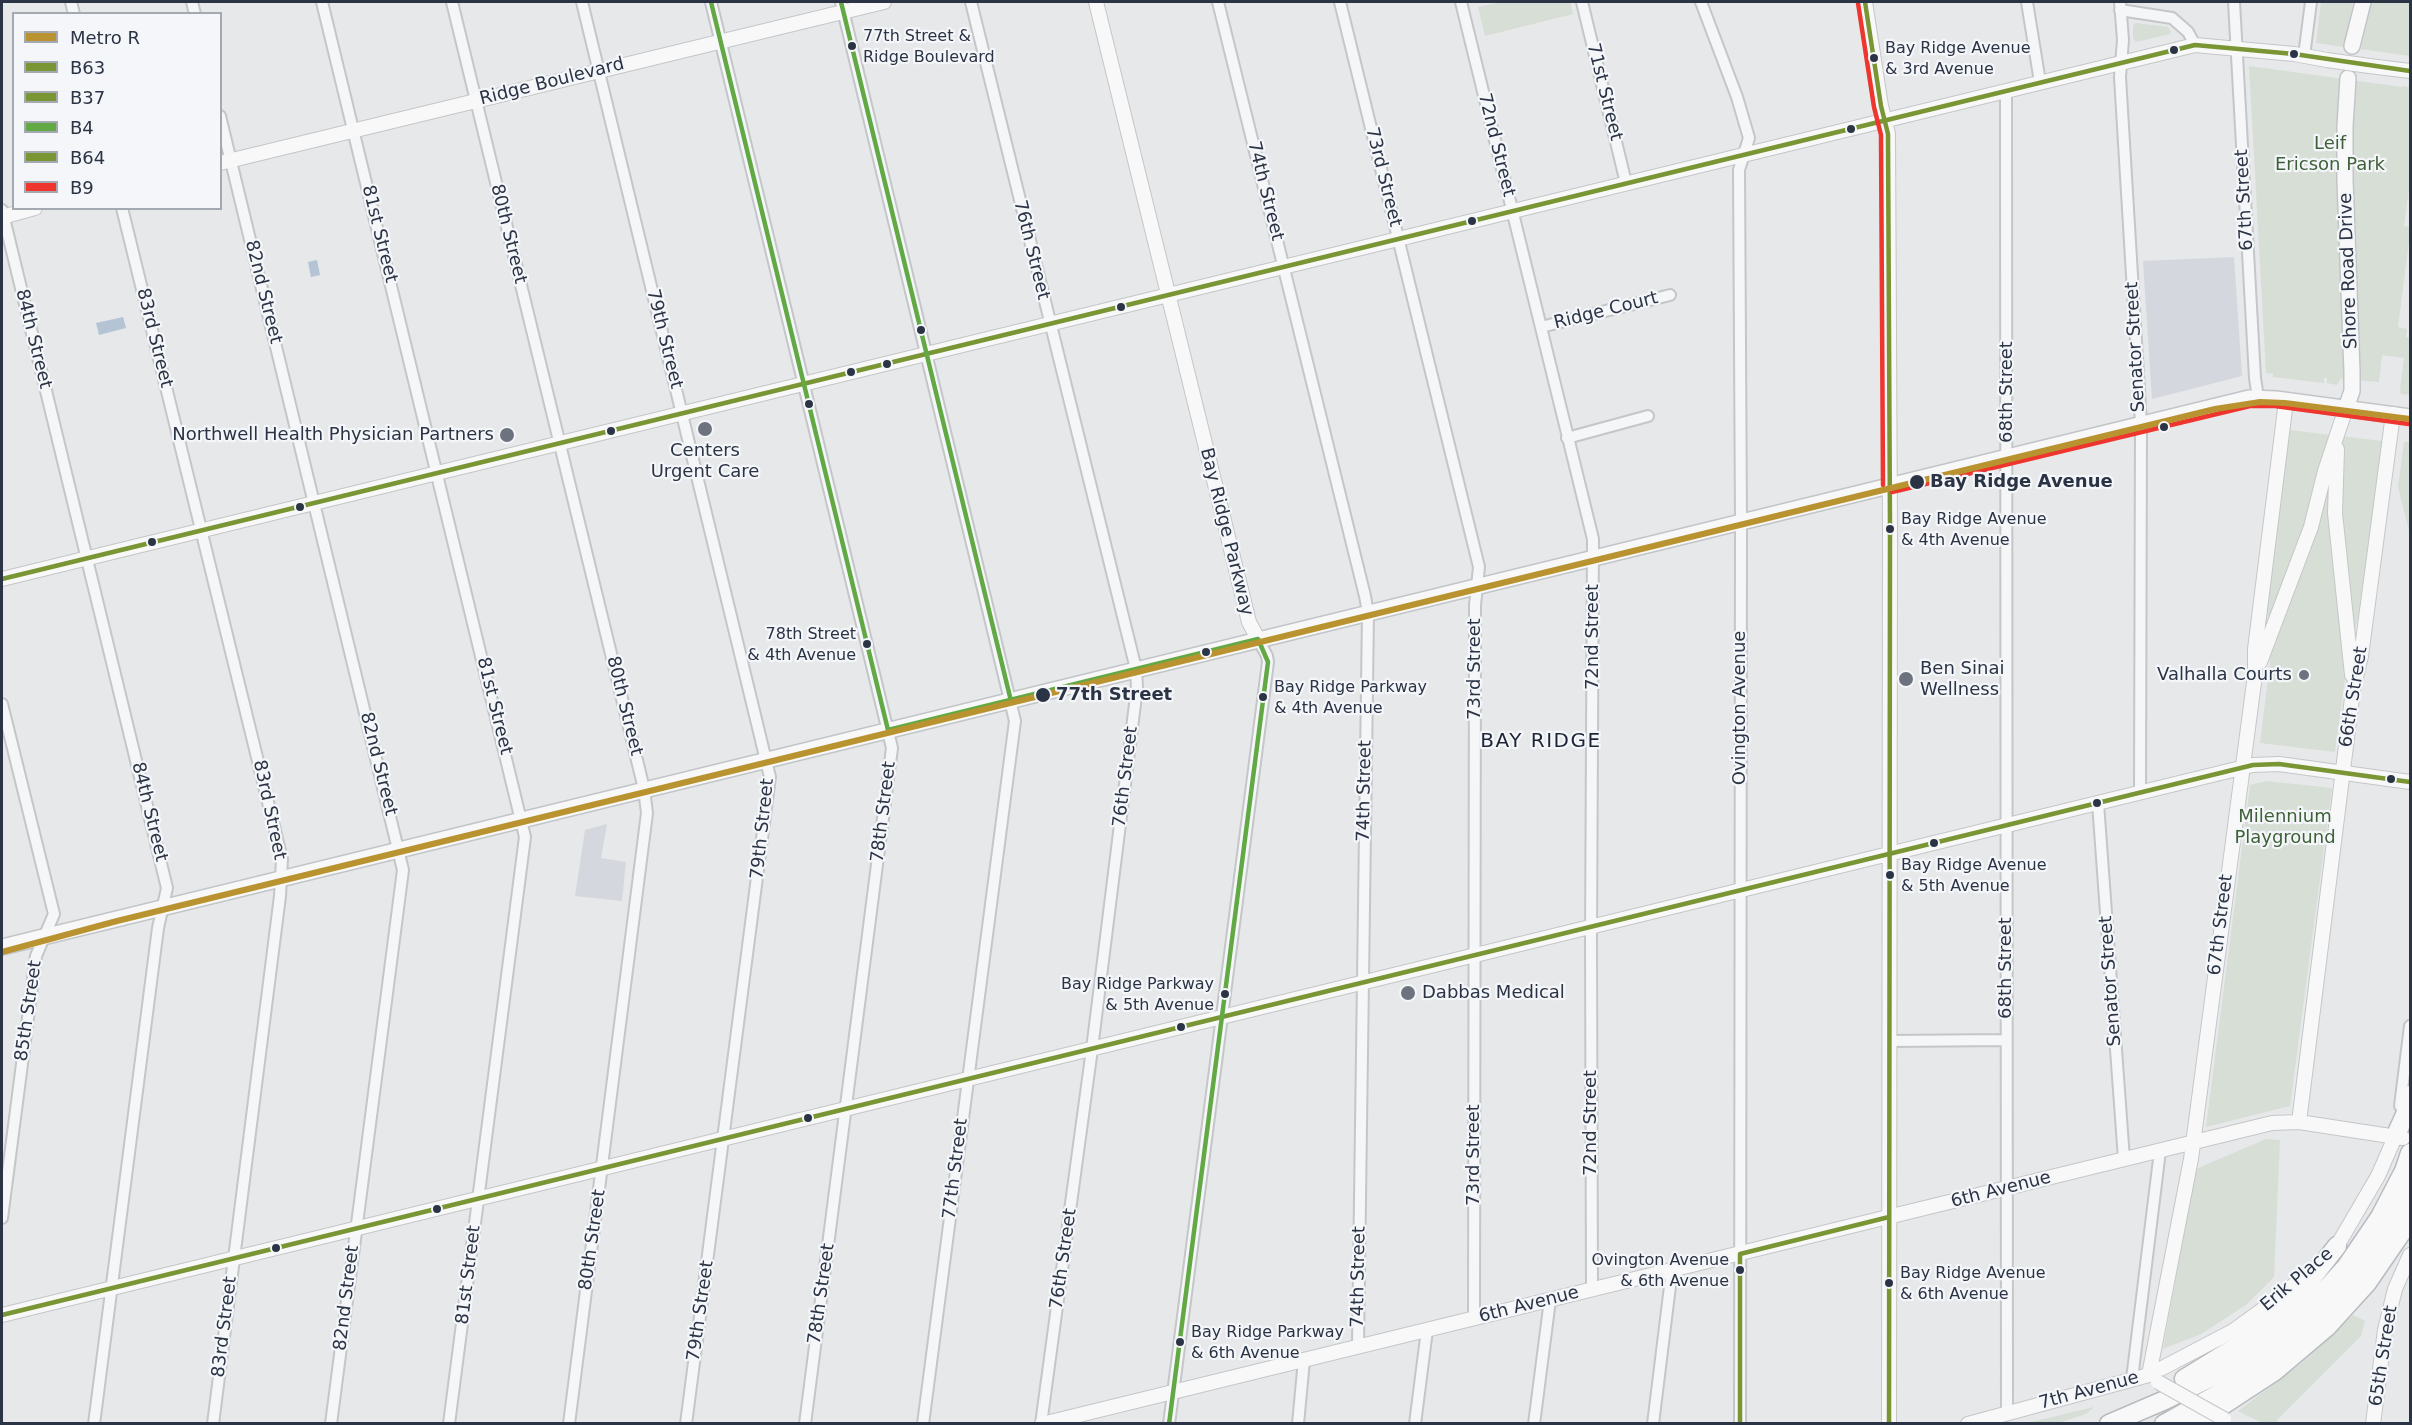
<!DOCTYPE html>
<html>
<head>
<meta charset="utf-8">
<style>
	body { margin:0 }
	#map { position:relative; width:2412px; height:1425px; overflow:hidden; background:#e6e8ea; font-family:"DejaVu Sans",sans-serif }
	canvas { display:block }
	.frame { position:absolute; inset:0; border:3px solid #2b3445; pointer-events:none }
	.legend { position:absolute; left:12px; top:12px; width:210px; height:198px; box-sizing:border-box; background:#f4f6f9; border:2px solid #a4a8b1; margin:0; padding:8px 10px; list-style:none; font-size:18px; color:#2b3445 }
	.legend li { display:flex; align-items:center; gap:12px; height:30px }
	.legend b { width:30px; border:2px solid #a4a8b1 }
</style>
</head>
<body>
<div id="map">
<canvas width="2412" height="1425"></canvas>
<div class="frame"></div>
<ul class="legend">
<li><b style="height:8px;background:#b9932f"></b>Metro R</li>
<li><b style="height:8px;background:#799534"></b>B63</li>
<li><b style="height:8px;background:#799534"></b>B37</li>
<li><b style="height:8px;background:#62a945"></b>B4</li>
<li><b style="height:8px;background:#799534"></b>B64</li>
<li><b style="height:8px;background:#ee352e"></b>B9</li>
</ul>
</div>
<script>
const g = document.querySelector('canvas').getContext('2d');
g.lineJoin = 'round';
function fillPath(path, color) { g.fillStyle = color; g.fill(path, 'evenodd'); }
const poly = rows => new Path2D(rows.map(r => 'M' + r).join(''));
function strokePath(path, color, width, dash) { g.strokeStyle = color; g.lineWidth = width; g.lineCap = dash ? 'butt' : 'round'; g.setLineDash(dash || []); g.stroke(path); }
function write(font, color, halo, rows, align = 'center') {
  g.font = font + ' "DejaVu Sans",sans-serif'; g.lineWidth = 4.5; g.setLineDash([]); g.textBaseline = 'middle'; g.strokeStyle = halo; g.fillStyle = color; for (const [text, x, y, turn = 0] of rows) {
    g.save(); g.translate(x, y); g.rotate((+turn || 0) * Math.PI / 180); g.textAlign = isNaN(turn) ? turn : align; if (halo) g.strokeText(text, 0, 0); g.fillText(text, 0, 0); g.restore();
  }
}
fillPath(poly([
	[2234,257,2242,376,2152,399,2143,261],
	[607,824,601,858,626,862,622,901,575,896,585,830]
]), '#d4d7dd');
fillPath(poly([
	[1501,2,1570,2,1573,14,1485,36,1478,7],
	[2321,2,2353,2,2344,47,2316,43],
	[2372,2,2410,2,2410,56,2361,49],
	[2135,23,2168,27,2171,32,2170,34,2136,42,2133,38,2133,26],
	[2249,66,2402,87,2403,86,2410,87,2410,181,2404,226,2410,227,2410,233,2398,327,2407,329,2406,337,2410,338,2410,395,2401,394,2400,390,2404,358,2382,355,2379,382,2340,379,2337,385,2327,383,2327,378,2324,378,2324,383,2273,377,2273,374,2266,373],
	[2289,430,2382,441,2359,611,2345,679,2335,752,2260,743,2270,663,2267,606],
	[2404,442,2410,442,2410,535,2398,487],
	[2266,781,2332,788,2290,1106,2206,1127,2250,785],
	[2266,1139,2280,1140,2274,1277,2246,1305,2201,1334,2163,1349,2196,1169],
	[2353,1315,2365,1321,2361,1336,2278,1419,2276,1423,2262,1423,2238,1411,2302,1363],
	[2094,1407,2086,1414,2058,1423,2027,1423]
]), '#d6ded6');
fillPath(poly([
	[317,260,320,275,311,277,308,262],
	[123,317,126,328,99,335,96,323]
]), '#b4c4d5');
const street = poly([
	[71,2,74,14],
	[192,2,195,14],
	[322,2,525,837,449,1424],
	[452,2,644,789,647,813,569,1424],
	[582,2,770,777,686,1424],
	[711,2,892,748,805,1424],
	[841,2,1015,721,923,1424],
	[971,2,1136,669,1137,688,1092,1049,1041,1424],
	[1218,2,1365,596,1368,613,1358,1346],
	[1340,2,1479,567,1475,605,1474,1318],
	[1461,2,1593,539,1591,940,1592,1289],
	[1582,2,1626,183],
	[1701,2,1737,97,1749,138,1739,170,1741,522,1740,1424],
	[2027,2,2040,82],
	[2120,2,2123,40,2120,77,2141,424,2140,792],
	[2234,2,2255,378,2258,398],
	[2120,10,2172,18,2188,32,2195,45],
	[2304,56,2311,2],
	[2006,91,2007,1413],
	[220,116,403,870,331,1424],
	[122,208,282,859,280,896,213,1424],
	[2,210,167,888,158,928,94,1424],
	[1541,327,1670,295],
	[1567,438,1648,416],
	[2,704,54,914,36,956,2,1218],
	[2098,803,2124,1159],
	[1889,1041,2006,1040],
	[2400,1106,2410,1026],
	[2132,1379,2160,1151],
	[1169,1424,1268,662,1267,656,1258,639],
	[1298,1424,1304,1360],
	[1415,1424,1427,1330],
	[1534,1424,1550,1300],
	[1653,1424,1672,1270]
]);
const secondary = poly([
	[1096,2,1249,622,1258,639],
	[1865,2,1881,106,1888,134,1890,529,1889,1424],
	[2369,66,2410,71],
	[220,163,884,2],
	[2,217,35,208],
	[2337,449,2335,513,2352,675],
	[2,579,2195,45,2294,54,2327,60],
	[2260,662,2311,527,2325,471,2346,408],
	[2299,1122,2353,690,2361,656,2393,414],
	[2332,1251,2337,1246,2378,1176,2395,1137],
	[2,1315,2253,765,2279,764,2410,782],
	[2149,1375,2191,1159,2255,675,2255,649,2286,401],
	[1042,1424,2272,1123,2299,1122,2403,1138],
	[1968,1424,2149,1375,2233,1331,2280,1297,2311,1270],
	[2373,1424,2385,1330,2395,1289,2410,1255]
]);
const primary = poly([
	[2352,46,2363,2],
	[2346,408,2352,391,2352,372,2345,180,2345,126,2348,78],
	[2,947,2249,398,2276,399,2410,417]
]);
const highway = poly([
	[2395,1137,2405,1115,2410,1095],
	[2184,1379,2249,1339,2297,1297,2337,1246],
	[2109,1424,2165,1400,2224,1371,2266,1345,2308,1309,2346,1267,2380,1217,2404,1171,2410,1153],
	[2164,1424,2225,1390,2315,1320,2373,1254,2392,1223,2410,1185],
	[2194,1424,2275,1371,2327,1327,2367,1283,2404,1229,2410,1214]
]);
strokePath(street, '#c4c6c8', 14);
strokePath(secondary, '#c4c6c8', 16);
strokePath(primary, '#c2c5c8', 18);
strokePath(highway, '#b8bbbf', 21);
strokePath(street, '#f5f6f7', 10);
strokePath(secondary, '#f8f8f8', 14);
strokePath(primary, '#f8f8f8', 15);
strokePath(highway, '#f8f8f8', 18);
const secondaryBridge = poly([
	[2327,60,2369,66],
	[2158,1382,2224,1419]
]);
strokePath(secondaryBridge, '#c4c6c8', 16, []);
strokePath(secondaryBridge, '#f8f8f8', 14);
strokePath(poly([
	[2,1315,2253,765,2279,764,2410,782]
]), '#799534', 4.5);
strokePath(poly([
	[2,579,2195,45,2294,54,2410,71]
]), '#799534', 4.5);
strokePath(poly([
	[711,2,888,730,1258,639],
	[841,2,1011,701],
	[1169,1424,1268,662,1258,639]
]), '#62a945', 4.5);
strokePath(poly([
	[1865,2,1881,106,1888,134,1890,529,1889,1424],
	[1740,1424,1740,1254,1889,1217]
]), '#799534', 4.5);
strokePath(poly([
	[1858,3,1874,107,1881,135,1883,485],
	[1892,492,2250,406,2275,406,2409,424]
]), '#ee352e', 4.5);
strokePath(poly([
	[2,952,117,921,2215,409,2260,402,2285,403,2410,419]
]), '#b9932f', 6);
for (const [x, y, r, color] of [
	[852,46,5,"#2b3445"],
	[2174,50,5,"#2b3445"],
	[2294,54,5,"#2b3445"],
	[1874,58,5,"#2b3445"],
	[1851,129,5,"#2b3445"],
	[1472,221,5,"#2b3445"],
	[1121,307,5,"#2b3445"],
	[921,330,5,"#2b3445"],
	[887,364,5,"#2b3445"],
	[851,372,5,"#2b3445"],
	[809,404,5,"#2b3445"],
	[2164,427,5,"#2b3445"],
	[705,429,8,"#6c737f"],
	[611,431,5,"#2b3445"],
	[507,435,8,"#6c737f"],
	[1917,482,8,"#2b3445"],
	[300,507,5,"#2b3445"],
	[1890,529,5,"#2b3445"],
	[152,542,5,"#2b3445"],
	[867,644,5,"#2b3445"],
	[1206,652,5,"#2b3445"],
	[2304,675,6,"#6c737f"],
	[1906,679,8,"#6c737f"],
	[1043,695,8,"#2b3445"],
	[1263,697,5,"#2b3445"],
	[2391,779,5,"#2b3445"],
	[2097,803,5,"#2b3445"],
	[1934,843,5,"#2b3445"],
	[1890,875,5,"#2b3445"],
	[1408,993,8,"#6c737f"],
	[1225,994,5,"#2b3445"],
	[1181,1027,5,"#2b3445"],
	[808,1118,5,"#2b3445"],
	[437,1209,5,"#2b3445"],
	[276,1248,5,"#2b3445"],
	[1740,1270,5,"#2b3445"],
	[1889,1283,5,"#2b3445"],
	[1180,1342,5,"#2b3445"]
]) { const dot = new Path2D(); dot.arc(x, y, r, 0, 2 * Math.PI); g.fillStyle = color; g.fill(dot); strokePath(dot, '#f4f6f9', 2); }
write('16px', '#2b3445', '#f4f6f9', [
	["77th Street &",863,37],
	["Ridge Boulevard",863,58],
	["Bay Ridge Avenue",1885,49],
	["& 3rd Avenue",1885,70],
	["Bay Ridge Avenue",1901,520],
	["& 4th Avenue",1901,541],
	["78th Street",856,635,"right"],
	["& 4th Avenue",856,656,"right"],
	["Bay Ridge Parkway",1274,688],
	["& 4th Avenue",1274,709],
	["Bay Ridge Avenue",1901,866],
	["& 5th Avenue",1901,887],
	["Bay Ridge Parkway",1214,985,"right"],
	["& 5th Avenue",1214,1006,"right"],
	["Ovington Avenue",1729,1261,"right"],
	["& 6th Avenue",1729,1282,"right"],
	["Bay Ridge Avenue",1900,1274],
	["& 6th Avenue",1900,1295],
	["Bay Ridge Parkway",1191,1333],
	["& 6th Avenue",1191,1354]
], 'left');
write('18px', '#2b3445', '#f4f6f9', [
	["Ridge Boulevard",552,82,-14],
	["71st Street",1604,92,76],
	["72nd Street",1496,145,76],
	["73rd Street",1383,177,76],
	["74th Street",1265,191,76],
	["67th Street",2245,200,-93],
	["81st Street",379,234,76],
	["80th Street",508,234,76],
	["76th Street",1031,250,76],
	["Shore Road Drive",2349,271,-92],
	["82nd Street",263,292,76],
	["Ridge Court",1606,311,-14],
	["83rd Street",154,338,76],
	["84th Street",33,339,76],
	["79th Street",664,339,76],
	["Senator Street",2136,347,-93],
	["68th Street",2007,392,-90],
	["Bay Ridge Parkway",1226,532,76],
	["72nd Street",1593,637,-90],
	["73rd Street",1475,669,-90],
	["66th Street",2354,697,-81],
	["81st Street",494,706,76],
	["80th Street",624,706,76],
	["Ovington Avenue",1740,708,-90],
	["82nd Street",378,764,76],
	["76th Street",1126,777,-83],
	["74th Street",1365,791,-89],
	["83rd Street",269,810,78],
	["84th Street",149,812,76],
	["78th Street",884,812,-83],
	["79th Street",763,829,-84],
	["67th Street",2221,925,-83],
	["68th Street",2006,968,-90],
	["Senator Street",2111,981,-94],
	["85th Street",29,1011,-82],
	["72nd Street",1591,1123,-90],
	["73rd Street",1474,1155,-90],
	["77th Street",956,1169,-83],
	["6th Avenue",2001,1190,-14],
	["80th Street",593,1240,-82],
	["76th Street",1064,1259,-82],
	["81st Street",469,1275,-83],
	["74th Street",1359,1277,-89],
	["Erik Place",2297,1280,-40],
	["78th Street",822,1294,-82],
	["82nd Street",347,1298,-83],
	["6th Avenue",1529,1305,-14],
	["79th Street",701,1311,-82],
	["83rd Street",225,1327,-83],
	["65th Street",2384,1356,-81],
	["7th Avenue",2089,1391,-15]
]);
write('18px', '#3f6138', '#f4f6f9', [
	["Leif",2330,144],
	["Ericson Park",2330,165],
	["Milennium",2285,817],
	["Playground",2285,838]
]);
write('18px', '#2b3445', '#f4f6f9', [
	["Northwell Health Physician Partners",494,435],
	["Centers",705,451,"center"],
	["Urgent Care",705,472,"center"],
	["Ben Sinai",1920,669,"left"],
	["Wellness",1920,690,"left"],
	["Valhalla Courts",2292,675],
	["Dabbas Medical",1422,993,"left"]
], 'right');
write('bold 18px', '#2b3445', '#f4f6f9', [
	["Bay Ridge Avenue",1930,482],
	["77th Street",1056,695]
], 'left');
g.letterSpacing = '1.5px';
write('20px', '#1d2536', '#f4f6f9', [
	["BAY RIDGE",1541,742]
]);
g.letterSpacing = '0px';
</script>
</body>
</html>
